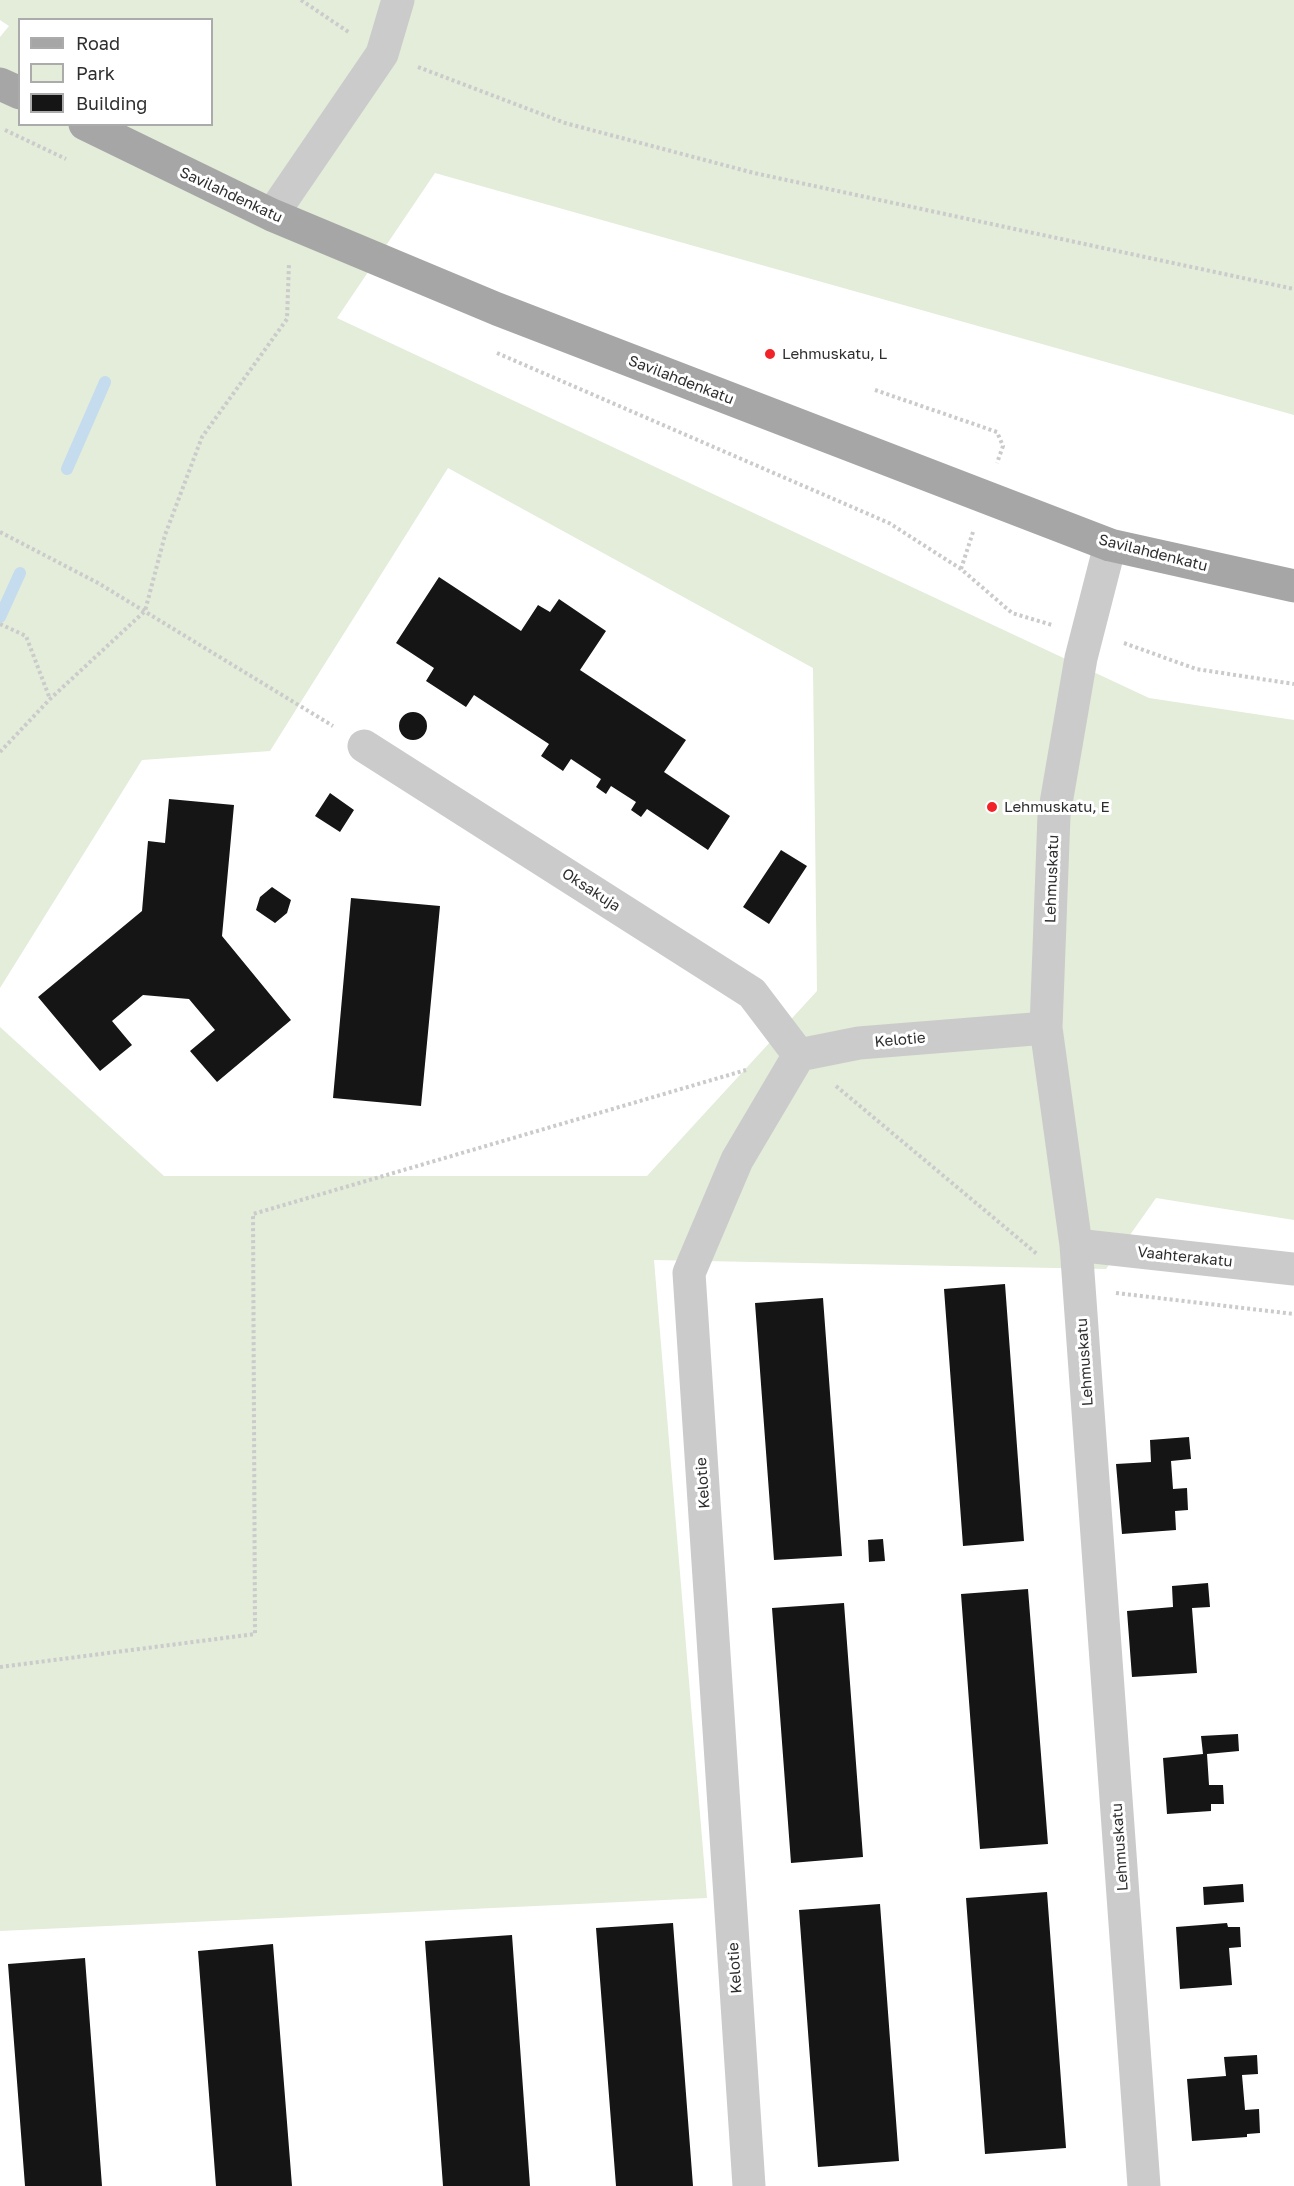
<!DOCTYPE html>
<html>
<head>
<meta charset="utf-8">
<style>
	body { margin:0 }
	#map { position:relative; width:1294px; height:2186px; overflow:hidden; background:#fff; font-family:"Golos Text",sans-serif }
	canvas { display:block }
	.legend { position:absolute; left:18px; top:18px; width:195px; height:108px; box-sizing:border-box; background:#fff; border:2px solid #ababab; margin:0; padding:8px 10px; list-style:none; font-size:18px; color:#2e2e2e }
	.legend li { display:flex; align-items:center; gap:12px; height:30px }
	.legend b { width:30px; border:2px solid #ababab }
</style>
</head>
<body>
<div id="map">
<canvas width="1294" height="2186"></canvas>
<ul class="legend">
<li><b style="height:8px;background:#a6a6a6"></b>Road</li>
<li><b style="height:16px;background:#e3edda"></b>Park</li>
<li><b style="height:16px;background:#151515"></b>Building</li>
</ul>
</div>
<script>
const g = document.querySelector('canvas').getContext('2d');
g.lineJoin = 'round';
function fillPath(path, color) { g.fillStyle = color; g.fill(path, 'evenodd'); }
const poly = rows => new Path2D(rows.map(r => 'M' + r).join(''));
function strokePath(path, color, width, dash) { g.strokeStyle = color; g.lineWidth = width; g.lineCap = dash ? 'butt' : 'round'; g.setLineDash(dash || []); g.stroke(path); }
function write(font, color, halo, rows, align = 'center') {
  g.font = font + ' "Golos Text",sans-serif'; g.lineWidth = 6; g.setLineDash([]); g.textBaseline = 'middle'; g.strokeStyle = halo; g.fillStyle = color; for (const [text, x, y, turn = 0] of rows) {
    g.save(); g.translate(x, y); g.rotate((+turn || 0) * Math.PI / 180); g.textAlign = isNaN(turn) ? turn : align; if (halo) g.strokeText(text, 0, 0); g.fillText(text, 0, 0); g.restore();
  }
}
fillPath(poly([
	[0,0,1294,0,1294,415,435,173,337,318,1149,698,1294,720,1294,1220,1156,1198,1106,1269,654,1260,707,1898,0,1931,0,1027,164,1176,647,1176,817,991,813,668,448,468,270,751,142,760,0,988,0,37,9,26,0,20],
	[20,20,212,20,212,124,20,124]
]), '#e3edda');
strokePath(poly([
	[67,469,105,382],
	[0,617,20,573]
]), '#c5dcee', 12);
fillPath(poly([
	[439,577,521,631,538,605,550,612,559,599,606,631,580,670,686,740,664,772,730,816,708,850,647,809,641,817,631,810,636,802,611,786,606,794,596,787,601,779,571,759,563,771,541,756,549,744,474,695,466,707,426,681,434,668,396,643],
	'399 726a14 14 0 1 1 28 0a14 14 0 1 1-28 0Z',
	[330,793,354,810,340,832,315,816],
	[169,799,234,805,222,936,291,1020,217,1082,190,1051,215,1030,189,999,143,995,112,1021,132,1045,100,1071,38,997,142,911,148,841,165,843],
	[781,850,807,866,769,924,743,907],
	[272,887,291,900,287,913,275,923,256,910,260,897],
	[351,898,440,906,421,1106,333,1098],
	[1005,1284,1024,1541,963,1546,944,1289],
	[823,1298,842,1556,774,1560,755,1303],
	[1189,1437,1191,1459,1171,1461,1173,1489,1187,1488,1188,1510,1175,1511,1176,1530,1122,1534,1116,1464,1151,1462,1150,1440],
	[883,1539,885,1561,869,1562,868,1540],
	[1208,1583,1210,1607,1192,1608,1197,1673,1132,1677,1127,1611,1173,1607,1172,1586],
	[1028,1589,1048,1844,980,1849,961,1594],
	[844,1603,863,1857,791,1863,772,1608],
	[1238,1734,1239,1751,1207,1754,1209,1785,1223,1785,1224,1804,1211,1804,1211,1811,1167,1814,1163,1758,1203,1754,1201,1736],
	[1243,1884,1244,1902,1204,1905,1203,1887],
	[1047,1892,1066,2148,985,2154,966,1898],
	[880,1904,899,2161,818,2167,799,1910],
	[673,1923,693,2186,616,2186,596,1928],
	[1227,1923,1228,1927,1240,1927,1241,1947,1229,1948,1232,1985,1180,1989,1176,1927],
	[512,1935,530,2186,443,2186,425,1941],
	[273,1944,292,2186,216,2186,198,1951],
	[85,1958,102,2186,25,2186,8,1964],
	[1257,2055,1258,2074,1242,2075,1245,2110,1259,2109,1260,2133,1247,2134,1247,2137,1192,2141,1187,2079,1226,2076,1224,2057]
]), '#151515');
strokePath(poly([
	[301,0,350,33],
	[418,67,565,123,754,173,1294,289],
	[5,130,66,159],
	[497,353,889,523,961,569,1012,613,1052,625],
	[875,390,997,432,1003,446,997,463],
	[0,532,98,583,333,726],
	[961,569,973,532],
	[0,624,26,636,50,699],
	[1124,643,1196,669,1294,684],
	[0,752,50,699,145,611,165,535,202,437,287,319,289,263],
	[836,1086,1037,1254],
	[1116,1293,1294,1314],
	[0,1667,255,1634,253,1214,746,1070]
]), '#cbcbcb', 4, [3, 3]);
strokePath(poly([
	[272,215,382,54,398,0],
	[1110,545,1081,658,1054,815,1046,1028,1076,1245,1144,2186],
	[364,746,752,993,799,1055],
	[1076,1245,1294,1269],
	[749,2186,689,1273,737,1160,799,1055,859,1043,1046,1028]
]), '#cbcbcb', 33);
strokePath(poly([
	[0,84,20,93],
	[85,124,272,215,497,309,1110,545,1294,586]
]), '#a6a6a6', 33);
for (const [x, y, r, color] of [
	[770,354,6,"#f22328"],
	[992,807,6,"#f22328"]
]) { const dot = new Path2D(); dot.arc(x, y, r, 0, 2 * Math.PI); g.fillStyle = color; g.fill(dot); strokePath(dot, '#fff', 2); }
write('15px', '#2e2e2e', '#fff', [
	["Savilahdenkatu",231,195,25],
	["Savilahdenkatu",681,380,21],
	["Savilahdenkatu",1153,553,14],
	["Lehmuskatu",1052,879,-88],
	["Oksakuja",591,890,33],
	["Kelotie",900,1040,-5],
	["Vaahterakatu",1185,1257,6],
	["Lehmuskatu",1085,1362,-94],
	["Kelotie",703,1483,-94],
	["Lehmuskatu",1120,1847,-94],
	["Kelotie",735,1968,-94]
]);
write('15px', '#2e2e2e', '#fff', [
	["Lehmuskatu, L",782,354],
	["Lehmuskatu, E",1004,807]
], 'left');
</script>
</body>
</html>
